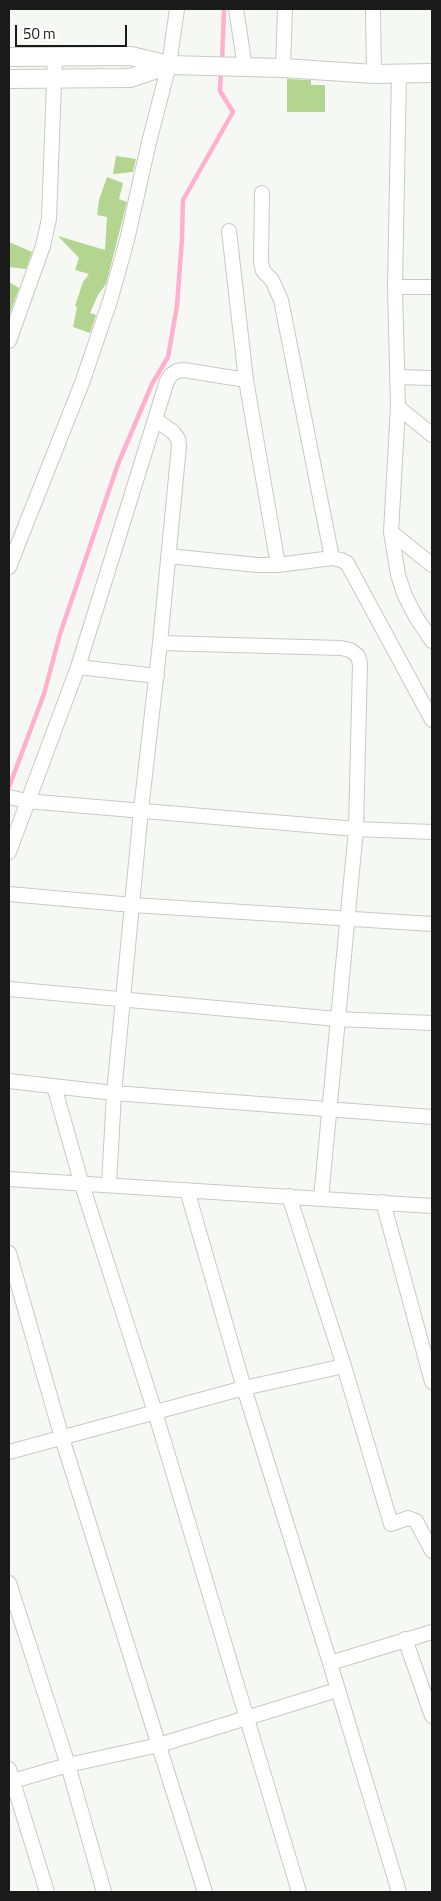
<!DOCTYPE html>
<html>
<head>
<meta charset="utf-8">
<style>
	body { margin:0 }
	#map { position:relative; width:441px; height:1901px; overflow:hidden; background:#f6f9f3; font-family:"Titillium Web",sans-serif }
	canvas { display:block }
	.frame { position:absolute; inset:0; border:10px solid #191a19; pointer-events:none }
	.scale { position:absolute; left:15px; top:25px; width:112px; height:22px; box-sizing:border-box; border:2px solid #191a19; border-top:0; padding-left:6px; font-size:15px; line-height:18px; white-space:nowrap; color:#191a19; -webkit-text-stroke:4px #fff; paint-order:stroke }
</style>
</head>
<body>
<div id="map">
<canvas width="441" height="1901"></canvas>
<div class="frame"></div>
<div class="scale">50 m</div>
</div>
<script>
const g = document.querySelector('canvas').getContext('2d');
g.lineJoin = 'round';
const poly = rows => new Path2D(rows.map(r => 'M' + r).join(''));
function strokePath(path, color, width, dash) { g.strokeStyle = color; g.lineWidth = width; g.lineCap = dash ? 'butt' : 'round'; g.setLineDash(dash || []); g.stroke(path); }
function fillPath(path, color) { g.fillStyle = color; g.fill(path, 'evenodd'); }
strokePath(poly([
	[222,62,224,9],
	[9,787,44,694,60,634,118,464,152,384,168,357,177,306,182,238,183,200,233,112,220,91,221,69]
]), '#ffb0cf', 4.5);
fillPath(poly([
	[287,79,311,80,311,85,325,85,325,112,287,112],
	[116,156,136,159,133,172,113,174],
	[107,177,123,183,119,199,127,202,106,284,98,295,90,313,96,315,90,333,73,327,77,307,75,306,83,282,89,274,75,270,79,258,58,236,105,250,107,217,97,215,99,200],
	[9,242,32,252,26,269,9,267],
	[9,282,19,288,9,316]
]), '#b3d590');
const minor = poly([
	[236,9,245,67],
	[373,9,374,74],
	[283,68,285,9],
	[399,74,395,287,398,407,391,532,398,575,405,596,416,617,432,641],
	[262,193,261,262,263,271,272,280,281,300,332,558],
	[229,231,246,380,278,565],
	[395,287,432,287],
	[9,341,43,246,49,219,55,56],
	[397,377,432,378],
	[398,407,432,435],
	[391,532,432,565],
	[168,556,257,565,278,565,332,558,341,560,347,563,432,720],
	[9,567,82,383,110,301,127,240,149,142,169,65,177,9],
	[160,643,341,648,350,650,358,656,360,664,356,829,321,1198],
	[78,667,157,676],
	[9,797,26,801,356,829,432,832],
	[9,852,78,667,167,381,171,375,177,371,184,370,246,380],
	[9,894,133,905,432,924],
	[9,989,337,1019,432,1023],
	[9,1081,114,1093,432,1117],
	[54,1086,82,1185,155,1412,299,1892],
	[9,1179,432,1206],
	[109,1185,114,1093,123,999,141,810,160,643,179,446,178,439,173,432,155,419],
	[187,1190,244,1388,330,1663,399,1892],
	[289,1196,344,1366,391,1524,408,1518,416,1521,432,1551],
	[383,1202,432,1382],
	[9,1253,62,1438,205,1892],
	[9,1452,244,1388,344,1366],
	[9,1583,68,1765,104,1892],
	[405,1639,432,1716],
	[330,1663,432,1632],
	[9,1769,47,1892],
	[13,1781,68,1765,159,1745,337,1690]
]);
const tertiary = poly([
	[9,57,131,56,169,65,283,68,374,74,432,73],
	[9,79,130,78,169,65]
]);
strokePath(minor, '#c7cac4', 16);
strokePath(tertiary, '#c7cac4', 20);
strokePath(minor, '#fff', 14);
strokePath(tertiary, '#fff', 18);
</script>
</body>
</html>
